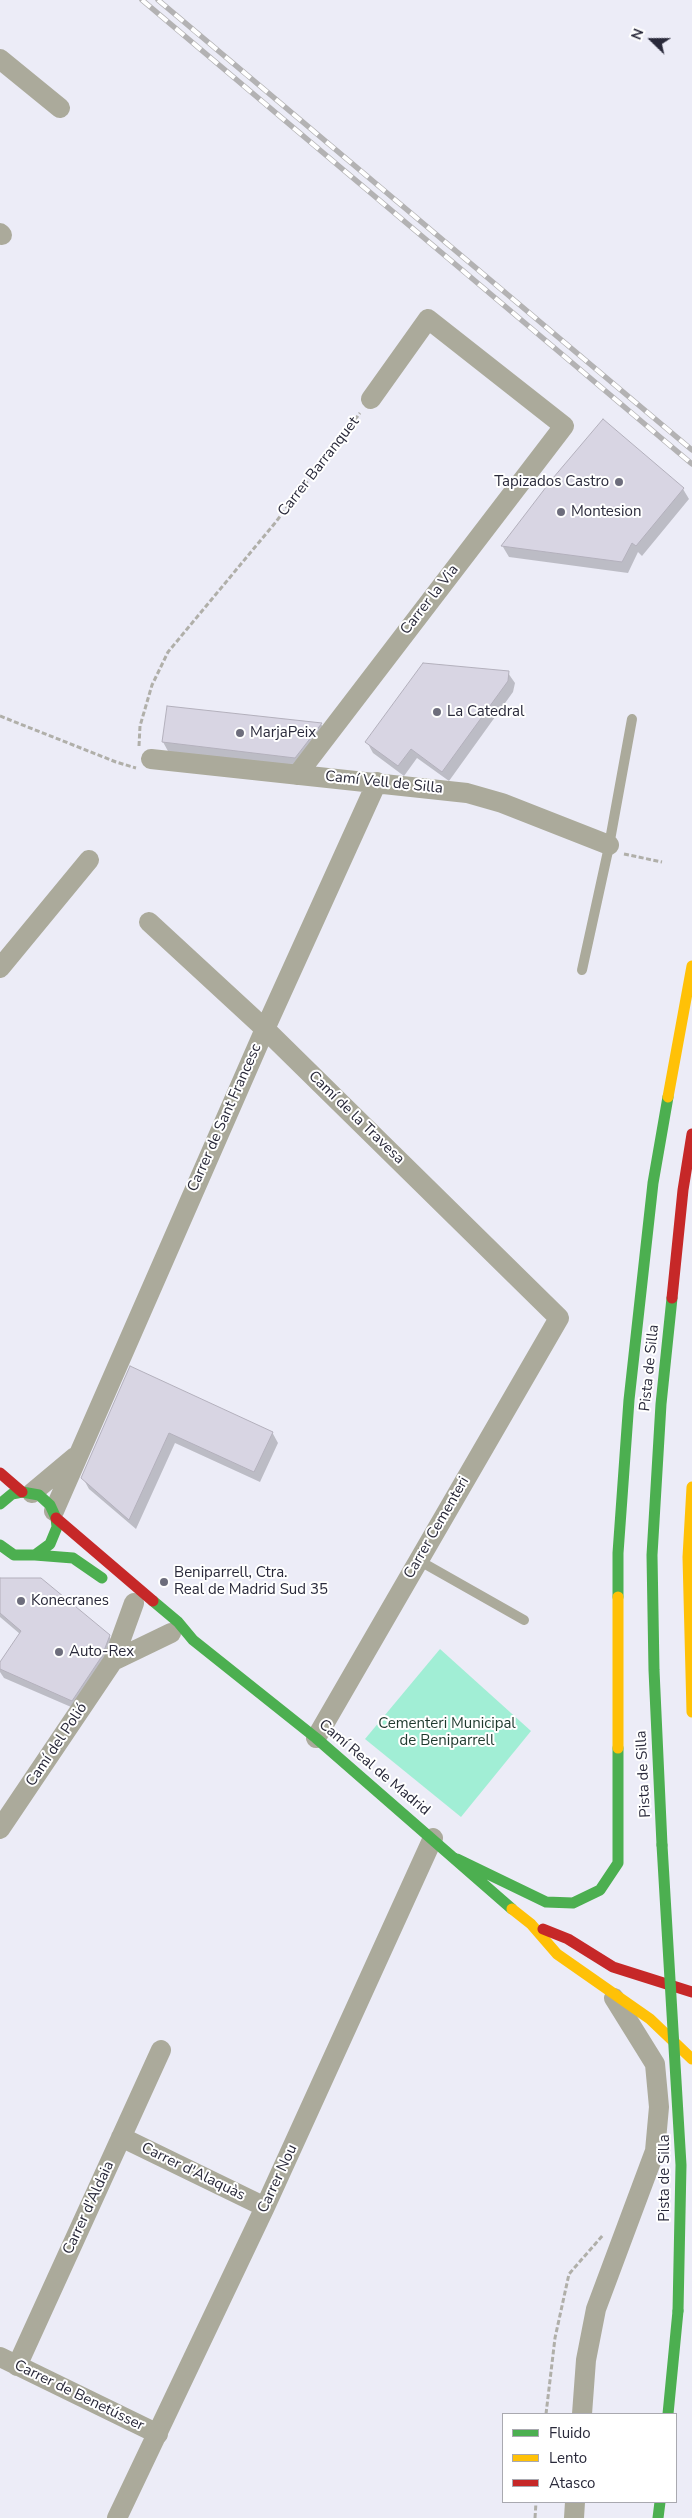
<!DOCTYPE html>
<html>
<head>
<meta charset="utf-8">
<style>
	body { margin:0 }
	#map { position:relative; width:692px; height:2518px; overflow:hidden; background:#ececf7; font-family:"Nunito Sans",sans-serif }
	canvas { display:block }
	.legend { position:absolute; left:502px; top:2413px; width:175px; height:90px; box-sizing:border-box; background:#fff; border:1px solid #a9a9b0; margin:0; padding:6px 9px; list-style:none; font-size:15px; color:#29293a }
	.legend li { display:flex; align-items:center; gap:10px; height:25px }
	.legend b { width:25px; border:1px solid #a9a9b0 }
	.north { position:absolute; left:627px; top:15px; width:50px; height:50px; -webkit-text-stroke:4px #fff; paint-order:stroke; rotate:292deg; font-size:14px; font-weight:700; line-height:20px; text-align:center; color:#29293a }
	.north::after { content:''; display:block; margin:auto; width:18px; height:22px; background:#29293a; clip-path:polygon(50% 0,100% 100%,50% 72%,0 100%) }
</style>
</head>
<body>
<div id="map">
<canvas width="692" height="2518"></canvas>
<ul class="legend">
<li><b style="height:6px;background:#4caf50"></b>Fluido</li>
<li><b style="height:6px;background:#ffc107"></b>Lento</li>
<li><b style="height:6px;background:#c62828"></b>Atasco</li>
</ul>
<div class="north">N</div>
</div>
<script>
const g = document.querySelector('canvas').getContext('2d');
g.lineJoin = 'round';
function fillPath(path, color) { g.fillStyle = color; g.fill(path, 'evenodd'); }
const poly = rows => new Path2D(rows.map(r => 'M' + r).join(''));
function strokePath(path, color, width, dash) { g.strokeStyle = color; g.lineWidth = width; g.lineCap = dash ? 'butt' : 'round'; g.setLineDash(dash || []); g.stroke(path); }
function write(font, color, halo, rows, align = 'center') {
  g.font = font + ' "Nunito Sans",sans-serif'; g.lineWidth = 4; g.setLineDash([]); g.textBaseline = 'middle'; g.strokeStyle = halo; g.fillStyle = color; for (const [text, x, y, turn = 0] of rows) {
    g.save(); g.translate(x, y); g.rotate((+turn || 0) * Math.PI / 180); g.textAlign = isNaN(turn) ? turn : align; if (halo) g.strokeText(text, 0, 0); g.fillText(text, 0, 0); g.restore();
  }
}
fillPath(poly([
	[440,1649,531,1731,461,1817,365,1739]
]), '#a1eed5');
fillPath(poly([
	[554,478,683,489,689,499,642,556,638,552,628,573,509,557,503,547],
	[508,673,515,683,513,692,449,781,417,758,404,776,373,753,367,742],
	[321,724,327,734,301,768,169,753,163,742],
	[131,1368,272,1432,278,1443,260,1482,175,1443,136,1529,89,1489,83,1478],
	[0,1579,109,1636,115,1646,78,1710,4,1678,0,1672,0,1665,20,1634,0,1617]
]), '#0003');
const building = poly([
	[603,419,684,488,636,546,632,543,622,562,501,546,553,478,603,419],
	[423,663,509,671,508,681,442,772,411,749,398,766,365,742,423,663],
	[167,706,322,723,295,758,162,742,167,706],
	[130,1366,273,1432,254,1472,169,1433,129,1520,81,1478,130,1366],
	[0,1578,41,1578,110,1635,102,1656,72,1701,0,1669,0,1662,21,1631,0,1613,0,1578]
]);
fillPath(building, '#d8d5e3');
strokePath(building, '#b3b0bc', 1);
strokePath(poly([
	[0,716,116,762,136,768],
	[139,746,140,726,152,685,168,652,275,523,360,413],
	[624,854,662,862],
	[546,2414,555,2338,569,2274,603,2235],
	[535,2518,536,2502]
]), '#b0afa9', 3, [5, 2.5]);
strokePath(poly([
	[582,970,608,851,632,719],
	[418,1560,524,1620]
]), '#abaa9b', 10);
strokePath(poly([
	[0,59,60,108],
	[0,233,2,235],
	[151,759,467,793,502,803,609,845],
	[297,775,564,426,428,319,371,399],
	[149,922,265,1029,559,1318,316,1738],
	[0,968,89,860],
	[32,1493,75,1457],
	[54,1511,265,1029,377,782],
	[134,1603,113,1661,171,1633],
	[0,1829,113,1661],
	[121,2137,265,2207],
	[0,2357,158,2434],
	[17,2366,161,2050],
	[582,2414,586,2360,596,2309,655,2151,659,2107,655,2064,614,1998],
	[117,2518,265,2207,433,1838],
	[574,2518,575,2502]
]), '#abaa9b', 20);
strokePath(poly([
	[0,1504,12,1494,22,1492,39,1495,50,1505,56,1518,57,1527,50,1544,35,1555,14,1555,0,1545],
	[35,1555,73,1558,102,1578],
	[618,1597,618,1553,629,1400,653,1183,668,1097],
	[153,1601,178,1622,193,1640,316,1738,512,1909],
	[662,1845,654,1670,652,1555,661,1404,672,1298],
	[457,1859,546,1902,573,1903,600,1890,618,1863,618,1748],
	[668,2414,678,2311],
	[658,2518,660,2502]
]), '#4caf50', 11);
strokePath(poly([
	[668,1097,692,966],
	[692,1487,688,1557,692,1712],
	[618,1597,618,1748],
	[512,1909,531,1924,557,1954,650,2019,692,2059]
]), '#ffc107', 11);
strokePath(poly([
	[672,1298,683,1190,692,1134],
	[0,1473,22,1492],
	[56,1518,153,1601],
	[543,1929,568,1939,613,1967,692,1992]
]), '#c62828', 11);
const rail = poly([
	[142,0,692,464],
	[158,0,692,450]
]);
strokePath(rail, '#b3b2b3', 5.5);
strokePath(rail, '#fff', 4, [11]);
strokePath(poly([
	[662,1845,681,2165,678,2311]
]), '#4caf50', 11);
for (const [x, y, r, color] of [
	[619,482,5,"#6d6d7c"],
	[561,512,5,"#6d6d7c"],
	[437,712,5,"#6d6d7c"],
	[240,733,5,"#6d6d7c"],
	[164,1582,5,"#6d6d7c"],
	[21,1601,5,"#6d6d7c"],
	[59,1652,5,"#6d6d7c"]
]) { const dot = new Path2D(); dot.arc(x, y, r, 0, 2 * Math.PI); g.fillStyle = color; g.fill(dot); strokePath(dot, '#fff', 2); }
write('15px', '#29293a', '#fff', [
	["Carrer Barranquet",319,467,-52],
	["Carrer la Via",430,600,-52],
	["Camí Vell de Silla",384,783,6],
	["Carrer de Sant Francesc",225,1118,-66],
	["Camí de la Travesa",356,1118,44],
	["Pista de Silla",650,1368,-84],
	["Carrer Cementeri",437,1528,-60],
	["Camí del Polió",57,1745,-56],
	["Camí Real de Madrid",374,1768,40],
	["Pista de Silla",644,1774,-93],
	["Carrer d'Alaquàs",193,2172,26],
	["Pista de Silla",665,2178,-90],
	["Carrer Nou",278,2179,-65],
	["Carrer d'Aldaia",89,2208,-65],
	["Carrer de Benetússer",79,2396,26]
]);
write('15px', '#29293a', '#fff', [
	["Tapizados Castro",609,482,"right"],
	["Montesion",571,512],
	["La Catedral",447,712],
	["MarjaPeix",250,733],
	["Beniparrell, Ctra.",174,1573],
	["Real de Madrid Sud 35",174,1590],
	["Konecranes",31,1601],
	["Auto-Rex",69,1652]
], 'left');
write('15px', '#1f392e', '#fff', [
	["Cementeri Municipal",447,1724],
	["de Beniparrell",447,1741]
]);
</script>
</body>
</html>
